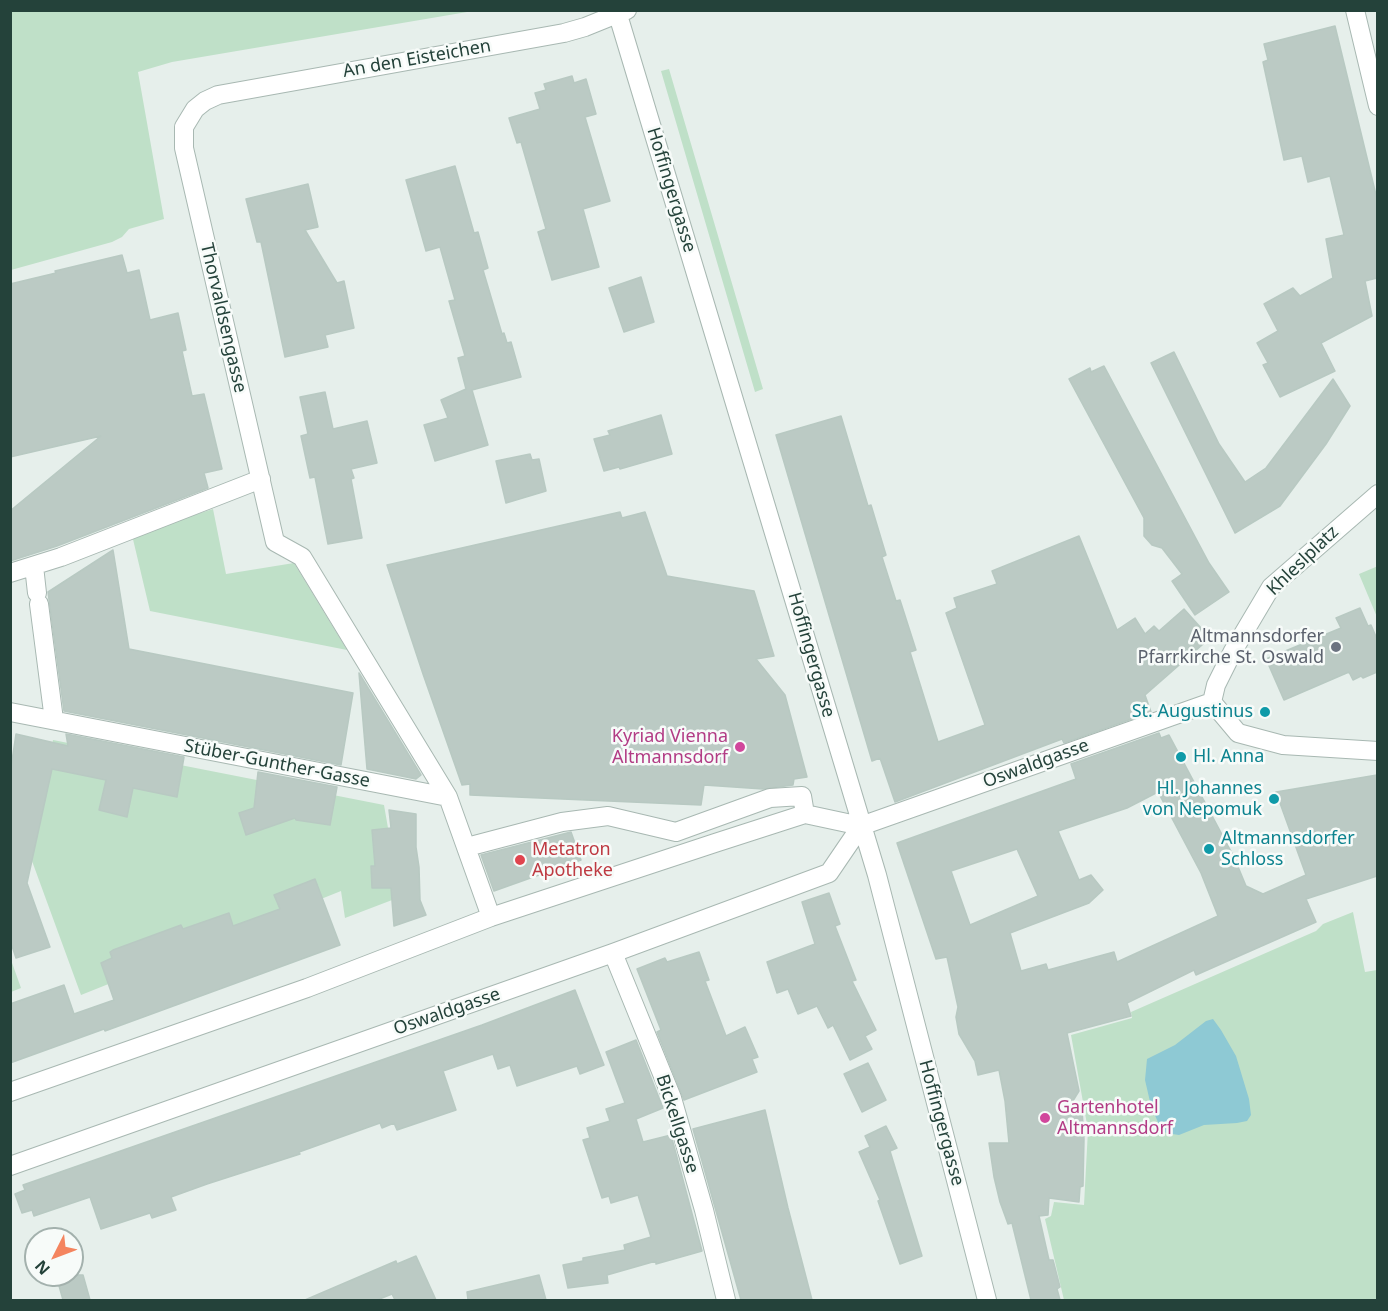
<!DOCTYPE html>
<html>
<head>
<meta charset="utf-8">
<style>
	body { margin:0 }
	#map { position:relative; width:1388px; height:1311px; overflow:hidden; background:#e6efeb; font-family:"Noto Sans",sans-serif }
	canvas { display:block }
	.frame { position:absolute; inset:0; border:12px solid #24423a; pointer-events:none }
	.north { position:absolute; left:24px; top:1227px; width:60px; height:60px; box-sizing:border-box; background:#f7fbf9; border:2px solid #a3b1ad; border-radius:50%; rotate:228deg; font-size:16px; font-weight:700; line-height:24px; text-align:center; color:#24423a }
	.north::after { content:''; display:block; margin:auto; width:21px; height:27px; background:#f4845f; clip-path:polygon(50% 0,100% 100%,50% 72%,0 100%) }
</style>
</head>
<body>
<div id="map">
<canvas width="1388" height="1311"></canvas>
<div class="frame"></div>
<div class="north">N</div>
</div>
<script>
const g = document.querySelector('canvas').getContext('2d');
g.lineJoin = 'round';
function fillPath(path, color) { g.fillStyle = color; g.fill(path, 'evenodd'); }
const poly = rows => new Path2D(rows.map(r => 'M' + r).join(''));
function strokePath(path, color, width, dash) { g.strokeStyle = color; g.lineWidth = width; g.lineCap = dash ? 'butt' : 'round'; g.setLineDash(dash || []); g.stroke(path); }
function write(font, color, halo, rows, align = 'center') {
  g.font = font + ' "Noto Sans",sans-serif'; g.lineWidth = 5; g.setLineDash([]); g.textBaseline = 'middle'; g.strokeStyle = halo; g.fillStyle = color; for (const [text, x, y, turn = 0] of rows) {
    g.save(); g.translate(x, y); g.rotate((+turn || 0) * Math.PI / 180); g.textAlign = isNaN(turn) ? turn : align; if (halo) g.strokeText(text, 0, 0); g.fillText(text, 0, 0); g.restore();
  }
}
fillPath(poly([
	[11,10,473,10,473,11,172,62,138,72,164,219,129,229,122,237,112,242,11,270],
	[669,69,763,389,755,392,661,71],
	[213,509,226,574,294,563,347,650,150,611,132,535],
	[1378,566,1378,617,1377,617,1359,574],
	[53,740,384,805,400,897,345,918,341,891,81,995,32,861],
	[1353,912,1365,972,1377,970,1377,1300,1064,1300,1045,1219,1051,1216,1054,1202,1084,1205,1088,1130,1071,1035,1132,1018,1131,1012,1316,931,1323,924],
	[11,960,21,988,11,992,10,992]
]), '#bfe0c8');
fillPath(poly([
	[1213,1019,1221,1030,1236,1056,1249,1099,1251,1115,1247,1121,1237,1123,1204,1125,1179,1135,1166,1133,1160,1127,1151,1106,1145,1080,1147,1059,1175,1045,1206,1021]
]), '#8ec9d4');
const building = poly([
	[1335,26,1377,199,1377,278,1365,281,1372,316,1321,343,1335,371,1280,397,1263,365,1268,363,1257,343,1278,331,1264,304,1293,288,1300,296,1333,278,1326,239,1344,235,1330,176,1308,182,1302,156,1284,160,1263,62,1268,60,1264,44,1335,26],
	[572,76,574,83,586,79,596,114,585,117,610,201,583,209,599,267,552,280,538,232,546,229,521,142,517,143,509,118,540,109,535,93,546,90,544,84,572,76],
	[455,166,474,233,478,232,488,268,483,270,502,334,504,333,507,343,511,342,521,377,472,390,488,445,435,461,424,425,448,418,441,400,466,389,458,358,465,356,449,301,455,300,440,247,426,251,406,180,455,166],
	[308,184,318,227,305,230,337,283,344,281,354,328,325,335,328,347,285,357,261,242,257,242,246,199,308,184],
	[122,255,127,273,139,270,150,320,178,313,186,350,182,351,192,396,204,394,222,469,204,473,208,488,57,546,10,561,10,511,101,436,10,457,10,284,56,273,55,271,122,255],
	[641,277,654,322,624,332,609,288,641,277],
	[1174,352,1219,444,1245,482,1266,468,1333,379,1350,406,1326,444,1280,506,1235,533,1151,363,1174,352],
	[1104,366,1209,563,1229,592,1195,615,1172,581,1182,574,1162,548,1152,545,1144,536,1144,518,1069,379,1090,368,1091,372,1104,366],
	[325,392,333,429,367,421,377,463,351,469,354,478,351,479,362,538,328,544,315,477,310,478,301,436,308,434,300,397,325,392],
	[661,415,672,454,620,469,619,467,604,471,594,439,610,435,608,431,661,415],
	[841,416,868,506,871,505,886,555,882,557,896,601,900,600,916,650,910,652,938,742,985,725,946,613,957,608,954,598,997,584,992,571,1079,536,1117,630,1135,618,1145,634,1154,626,1159,631,1184,609,1210,638,1145,695,1151,712,1064,743,1062,739,895,802,880,758,872,761,776,435,841,416],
	[530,454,532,460,539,459,546,491,506,503,496,461,530,454],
	[620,512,622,518,645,512,667,576,754,591,774,656,756,659,785,695,807,777,794,779,793,785,763,789,704,785,701,805,470,795,470,784,462,785,423,674,387,565,620,512],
	[113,550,129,649,353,693,341,765,64,711,48,592,113,550],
	[1360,608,1368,626,1371,625,1377,639,1377,672,1363,678,1361,676,1353,680,1349,672,1284,700,1266,659,1341,628,1336,618,1360,608],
	[359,673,421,775,416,779,367,769,359,673],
	[1159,733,1161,738,1169,735,1234,857,1246,886,1263,894,1306,875,1276,792,1377,775,1377,876,1306,899,1316,922,1196,975,1194,970,1127,1003,1131,1016,1067,1033,1079,1091,1071,1104,1082,1110,1084,1139,1083,1186,1080,1187,1079,1202,1049,1198,1048,1215,1039,1216,1049,1260,1053,1260,1060,1287,1057,1289,1060,1300,1031,1300,1012,1223,1008,1224,1000,1202,994,1177,989,1143,1009,1143,1005,1101,999,1070,978,1075,975,1061,959,1034,956,1017,958,1007,947,957,936,959,897,843,1076,779,1071,764,1159,733],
	[1158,792,1201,873,1218,916,1117,962,1114,952,1048,970,1046,964,1021,971,1010,933,1089,903,1103,890,1091,875,1079,880,1058,831,1127,808,1158,792],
	[1017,849,1038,896,970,925,951,871,1017,849],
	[16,734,68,746,66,734,184,757,177,797,133,788,127,817,99,810,106,780,52,769,27,883,50,947,16,958,10,940,10,774,16,734],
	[258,772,337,787,330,825,296,820,295,818,246,835,239,813,254,808,258,772],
	[389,810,416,814,416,847,419,867,420,900,426,915,394,926,391,888,372,888,371,866,375,866,372,830,391,828,389,810],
	[571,832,581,860,494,891,481,855,571,832],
	[315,879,340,945,105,1031,104,1029,10,1063,10,1004,64,985,74,1014,114,1000,101,963,112,958,110,952,113,950,181,925,183,929,229,913,233,926,280,909,274,895,315,879],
	[829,893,840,924,835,926,856,980,852,981,876,1030,865,1036,872,1049,850,1060,833,1025,828,1028,817,1006,798,1014,788,989,777,993,767,962,815,944,802,902,829,893],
	[699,952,709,980,705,981,726,1036,745,1027,758,1057,752,1059,757,1072,684,1100,657,1032,661,1030,637,969,665,958,667,962,699,952],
	[575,990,604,1065,580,1074,577,1066,517,1086,510,1065,498,1069,493,1054,443,1071,456,1110,397,1130,394,1123,382,1128,380,1123,299,1152,300,1154,207,1184,171,1197,176,1210,152,1218,150,1213,101,1229,90,1197,34,1216,32,1210,22,1213,15,1194,25,1190,23,1185,482,1025,575,990],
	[636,1040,663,1108,636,1119,643,1142,671,1135,702,1251,656,1264,656,1261,607,1275,608,1283,568,1288,563,1265,583,1261,583,1258,625,1250,624,1245,651,1237,638,1195,611,1203,609,1196,602,1198,583,1140,590,1138,587,1128,610,1121,606,1109,625,1103,606,1052,636,1040],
	[868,1063,886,1100,862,1112,844,1074,868,1063],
	[765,1110,788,1208,812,1300,741,1300,693,1129,765,1110],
	[886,1126,897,1148,890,1151,922,1256,900,1264,878,1201,880,1200,859,1152,870,1147,865,1136,886,1126],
	[416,1256,436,1300,395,1300,392,1294,377,1300,305,1300,396,1261,397,1264,416,1256],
	[56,1275,83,1275,90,1300,63,1300,56,1275],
	[539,1275,546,1300,468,1300,467,1292,539,1275]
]);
fillPath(building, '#bbcac4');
strokePath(building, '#b8c9c2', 1.5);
const street = poly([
	[1355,10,1378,106],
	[618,15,877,875,987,1300],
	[34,566,37,593],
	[10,573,61,557,261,479],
	[39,604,54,720],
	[1212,702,1216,685,1233,651,1271,587,1378,494],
	[1212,702,1238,733,1283,745,1378,751],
	[10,712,448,797,491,917],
	[448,797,302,557,275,542,184,148,184,127,195,109,205,101,218,95,564,33,585,27,627,10],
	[467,847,562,822,608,816,676,832,770,798,802,796,805,814],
	[613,953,672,1098,704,1210,726,1300],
	[10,1092,307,988,491,917,715,843,805,814,861,826,1212,702],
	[10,1166,613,953,829,873,861,826]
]);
strokePath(street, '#a8b8b2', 20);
strokePath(street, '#fff', 18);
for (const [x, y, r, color] of [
	[1336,647,6,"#6b7280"],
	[1265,712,6,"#0f9aa8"],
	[740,747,6,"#d1479c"],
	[1181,757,6,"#0f9aa8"],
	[1274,799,6,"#0f9aa8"],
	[1209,849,6,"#0f9aa8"],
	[520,860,6,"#e0444e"],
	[1045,1118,6,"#d1479c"]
]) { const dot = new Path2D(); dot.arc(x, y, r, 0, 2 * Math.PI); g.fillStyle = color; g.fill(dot); strokePath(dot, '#f7fbf9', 2); }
write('18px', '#24423a', '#f7fbf9', [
	["An den Eisteichen",417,59,-10],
	["Hoffingergasse",671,190,73],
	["Thorvaldsengasse",223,318,77],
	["Khleslplatz",1303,561,-44],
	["Hoffingergasse",811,655,74],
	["Stüber-Gunther-Gasse",277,764,11],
	["Oswaldgasse",1036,764,-20],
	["Oswaldgasse",447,1012,-19],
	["Hoffingergasse",941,1123,75],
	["Bickellgasse",677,1124,72]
]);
write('18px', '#5b616d', '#f7fbf9', [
	["Altmannsdorfer",1324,637],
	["Pfarrkirche St. Oswald",1324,658]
], 'right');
write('18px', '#0d838f', '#f7fbf9', [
	["St. Augustinus",1253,712],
	["Hl. Anna",1193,757,"left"],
	["Hl. Johannes",1262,789],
	["von Nepomuk",1262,810],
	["Altmannsdorfer",1221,839,"left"],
	["Schloss",1221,860,"left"]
], 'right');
write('18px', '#b23c85', '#f7fbf9', [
	["Kyriad Vienna",728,737],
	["Altmannsdorf",728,758],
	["Gartenhotel",1057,1108,"left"],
	["Altmannsdorf",1057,1129,"left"]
], 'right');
write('18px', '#be3a42', '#f7fbf9', [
	["Metatron",532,850],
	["Apotheke",532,871]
], 'left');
</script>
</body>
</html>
